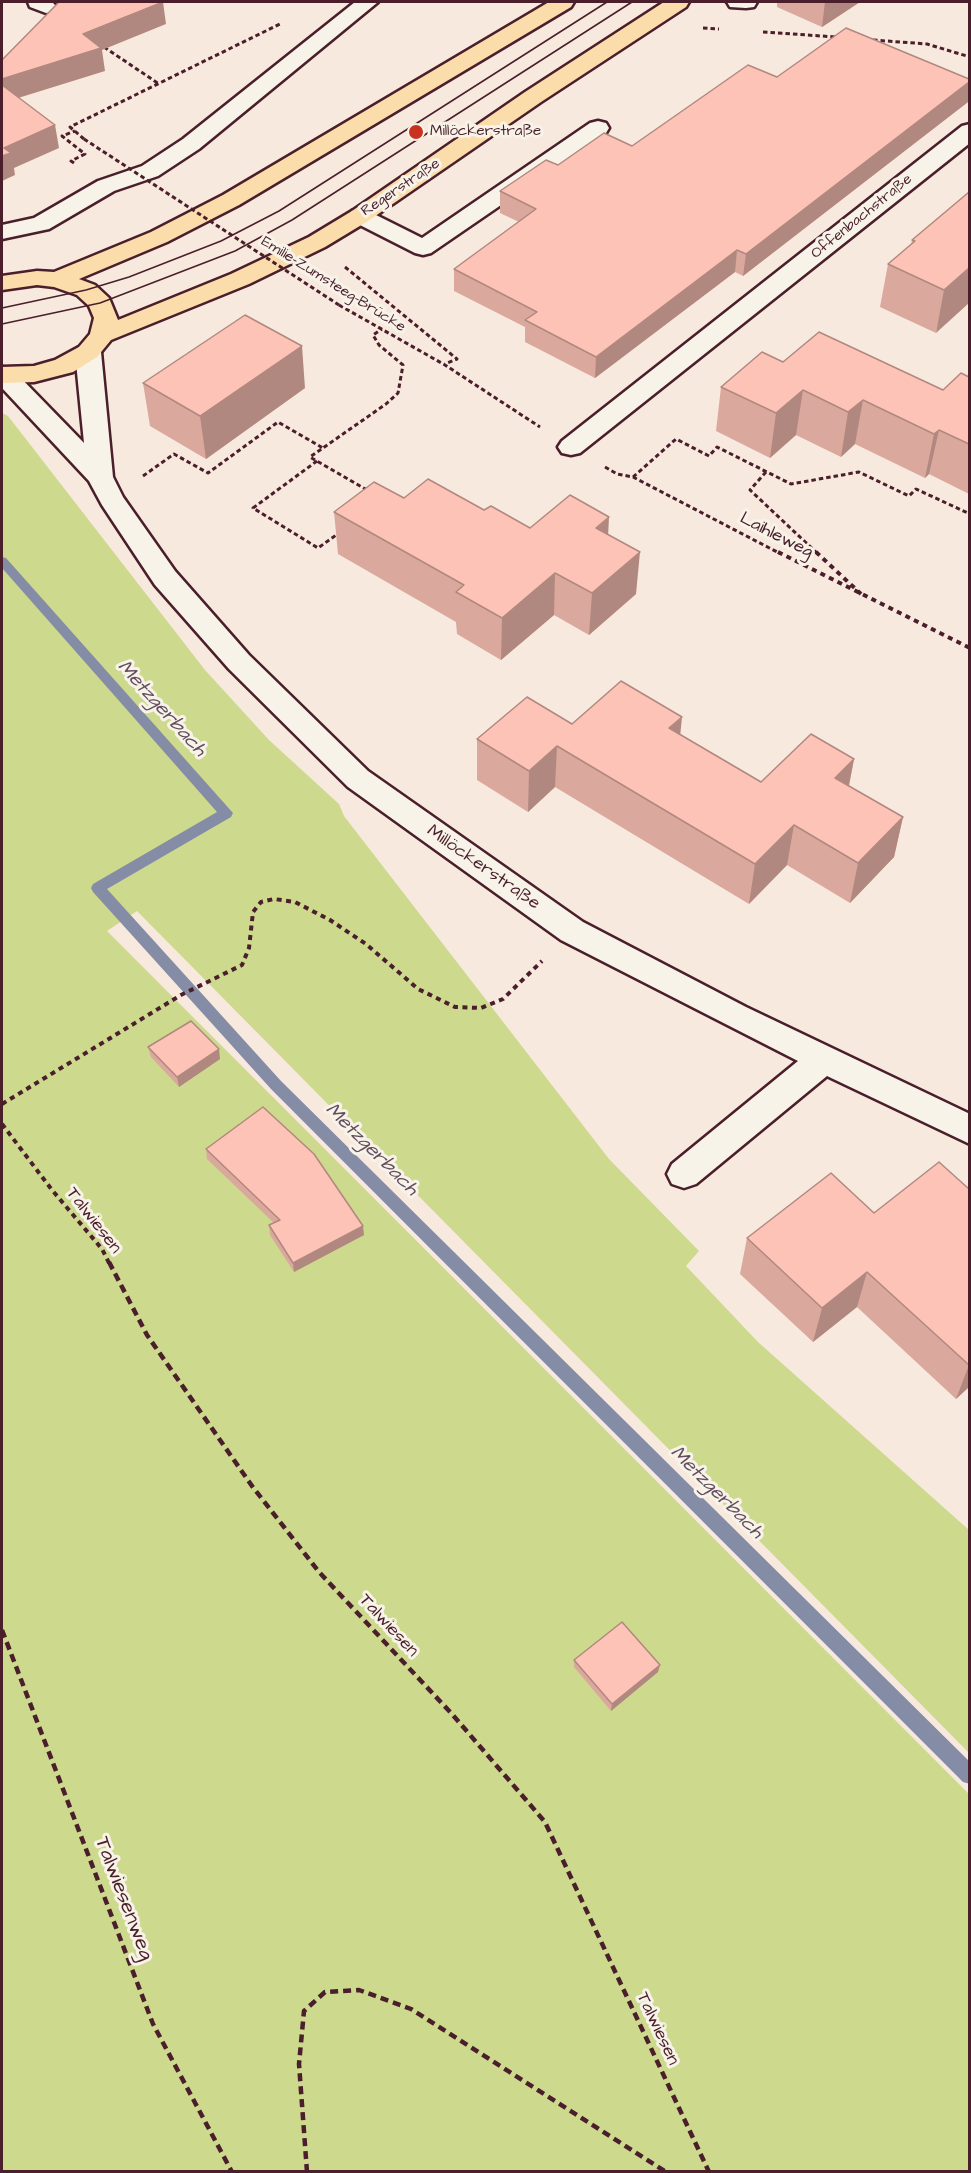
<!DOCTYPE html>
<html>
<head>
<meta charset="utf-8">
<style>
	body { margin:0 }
	#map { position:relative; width:971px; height:2173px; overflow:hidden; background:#f8e9de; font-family:"Architects Daughter",sans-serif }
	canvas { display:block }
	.frame { position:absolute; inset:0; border:3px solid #4a1f2b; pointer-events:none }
</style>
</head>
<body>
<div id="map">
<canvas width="971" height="2173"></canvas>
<div class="frame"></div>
</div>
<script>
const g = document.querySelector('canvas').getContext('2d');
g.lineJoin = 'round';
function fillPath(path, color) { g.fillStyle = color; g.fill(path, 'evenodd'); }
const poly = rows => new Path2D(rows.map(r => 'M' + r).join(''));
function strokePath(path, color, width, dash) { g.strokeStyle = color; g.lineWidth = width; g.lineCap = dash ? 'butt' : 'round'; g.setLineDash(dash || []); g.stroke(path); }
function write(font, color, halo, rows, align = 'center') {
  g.font = font + ' "Architects Daughter",sans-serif'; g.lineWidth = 6; g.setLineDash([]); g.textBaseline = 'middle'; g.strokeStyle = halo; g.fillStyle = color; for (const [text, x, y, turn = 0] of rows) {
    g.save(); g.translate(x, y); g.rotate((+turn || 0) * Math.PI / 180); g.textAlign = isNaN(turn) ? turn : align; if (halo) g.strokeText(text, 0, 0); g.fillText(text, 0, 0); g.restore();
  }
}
fillPath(poly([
	[2,413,8,416,205,670,269,740,339,804,344,816,609,1159,699,1251,686,1266,758,1342,969,1530,969,1753,137,911,107,931,969,1794,969,2171,2,2171]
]), '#cdd98d');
fillPath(poly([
	[2,557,6,558,233,813,231,817,107,889,281,1081,970,1762,970,1784,963,1782,271,1089,93,892,91,888,93,884,217,812,2,568,2,557]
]), '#858da6');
const minor = poly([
	[28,2,52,2,57,7,54,12,46,13,30,7,28,2],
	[355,2,378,2,199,149,158,176,114,191,49,229,2,239,2,225,34,218,98,181,142,166,183,139,355,2],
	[727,2,757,2,754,7,746,8,730,7,727,2],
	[598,121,606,123,609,128,606,133,431,253,423,255,415,253,352,221,348,216,352,211,360,209,368,211,422,238,590,123,598,121],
	[970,124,970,143,580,453,571,455,562,453,558,447,562,441,962,126,970,124],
	[88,344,97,347,101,352,113,477,123,497,175,571,249,655,368,771,583,922,746,1007,970,1114,970,1144,827,1076,696,1184,684,1188,672,1184,667,1174,672,1164,798,1061,561,940,348,787,229,669,155,585,102,505,89,481,2,388,2,367,12,369,84,443,75,352,79,347,88,344]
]);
const major = poly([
	[549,2,574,2,571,7,239,205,167,242,79,279,95,285,109,298,118,320,231,274,309,237,352,211,525,92,664,2,689,2,686,7,541,102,368,221,325,247,249,284,111,340,97,357,73,372,34,382,2,383,2,367,34,366,55,360,79,347,90,334,94,318,89,306,77,295,54,287,37,285,2,290,2,276,37,271,54,272,151,232,223,195,549,2]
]);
strokePath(minor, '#4a1f2b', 5);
strokePath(major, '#4a1f2b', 5);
strokePath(poly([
	[703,28,719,29],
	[763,32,836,37],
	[873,40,927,44,970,57],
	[104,47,159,84],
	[84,139,70,127,282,23],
	[74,163,71,161,85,154,62,136,75,131],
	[345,267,457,359,445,364],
	[339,305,445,365,540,427],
	[317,461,253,508,318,548,339,533],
	[605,467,617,474,633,477,781,554],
	[766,472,750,490,818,554],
	[143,476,174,454,208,473,278,422,323,448],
	[633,477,676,439,709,456,717,447,791,484,859,472,909,496,916,489,970,514],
	[367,490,310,457,386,404,398,393,403,365,379,345,373,335,382,329]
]), '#4a1f2b', 3, [4.5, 3]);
strokePath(poly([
	[778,552,970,648],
	[816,552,861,594],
	[2,1104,181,995,242,965,249,948,253,912,261,902,274,899,295,902,330,920,366,944,418,989,455,1007,481,1008,503,999,542,961],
	[2,1124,52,1190,102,1249,109,1263]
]), '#4a1f2b', 4, [5, 4.5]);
strokePath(poly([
	[109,1262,147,1335,252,1486,319,1572,452,1714,545,1822,709,2172],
	[2,1630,153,2024,232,2172],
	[307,2172,299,2064,304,2011,325,1992,359,1990,411,2009,666,2172]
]), '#4a1f2b', 4.5, [8, 5]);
fillPath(minor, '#f7f3e8');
fillPath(major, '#fbddab');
strokePath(poly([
	[2,308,86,290,129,277,221,241,279,211,607,2],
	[2,324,100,303,235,251,292,220,632,2]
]), '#4a1f2b', 1.5);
strokePath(poly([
	[84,139,339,305]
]), '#4a1f2b', 3, [4.5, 3]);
fillPath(poly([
	[777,2,860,2,822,27,777,7],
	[777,77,968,102,743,276,735,272,595,378,525,342,525,327,454,291,454,269,519,222,500,213,500,191,558,165,632,146],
	[969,192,936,333,880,307,888,264,911,245,912,240],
	[783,362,943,390,969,377,969,494,929,474,925,478,855,444,841,457,796,435,770,458,716,431,721,387],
	[143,383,305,388,206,459,150,426],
	[404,498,484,510,530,528,608,535,636,594,589,635,554,615,501,660,457,634,456,622,338,554,334,512],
	[572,724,681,735,761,782,854,759,849,786,903,817,894,857,850,903,787,865,749,904,555,787,528,812,477,780,477,739],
	[148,1047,220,1059,179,1087,151,1057],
	[206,1149,364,1235,294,1272,270,1235,269,1225,274,1223,207,1159],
	[969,1189,969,1387,956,1399,857,1307,813,1342,740,1274,747,1238,874,1213],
	[574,1660,658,1672,611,1711,574,1667]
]), '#daa89d');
fillPath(poly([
	[163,2,166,24,102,50,105,71,2,103,2,79,83,34],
	[825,2,860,2,822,27],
	[969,82,969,94,968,102,743,276,746,254],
	[55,125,59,148,14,168,15,175,2,181,2,156,4,148],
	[737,250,735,272,595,378,596,357],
	[969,268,969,303,936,333,944,290],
	[302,346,305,388,206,459,200,416],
	[803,390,796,435,770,458,776,413],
	[863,400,855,444,841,457,848,412],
	[939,430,929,474,925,478,934,434],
	[609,517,607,559,596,528],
	[640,552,636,594,589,635,592,593],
	[555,573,554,615,501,660,502,618],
	[682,717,678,758,669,728],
	[557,746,555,787,528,812,529,771],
	[854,759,846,800,835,778],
	[903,817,894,857,850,903,858,863],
	[794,825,787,865,749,904,755,864],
	[219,1049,220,1059,179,1087,177,1077],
	[363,1226,364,1235,294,1272,293,1263],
	[867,1272,857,1307,813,1342,822,1308],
	[969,1365,969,1387,956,1399],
	[660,1665,658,1672,611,1711,612,1704]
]), '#b1887f');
const building = poly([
	[59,2,163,2,83,34,101,48,2,79,2,60,59,2],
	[846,28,969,79,969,82,746,254,737,250,596,357,525,320,537,312,454,269,536,209,500,191,546,160,558,165,604,133,632,146,748,65,777,77,846,28],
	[2,85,55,125,4,148,11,153,2,156,2,85],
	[969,192,969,268,944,290,888,264,915,241,912,240,969,192],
	[245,315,302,346,200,416,143,383,245,315],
	[819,332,943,390,961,373,969,377,969,444,939,430,934,434,863,400,848,412,803,390,776,413,721,387,762,352,783,362,819,332],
	[428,479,484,510,491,506,530,528,570,495,609,517,596,528,640,552,592,593,555,573,502,618,456,592,464,585,334,512,374,482,404,498,428,479],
	[621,681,682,717,669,728,761,782,811,734,854,759,835,778,903,817,858,863,794,825,755,864,557,746,529,771,477,739,527,697,572,724,621,681],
	[191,1021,219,1049,177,1077,148,1047,191,1021],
	[263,1107,314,1154,363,1226,293,1263,269,1225,280,1220,206,1149,263,1107],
	[939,1162,969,1189,969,1365,867,1272,822,1308,747,1238,831,1173,874,1213,939,1162],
	[622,1622,660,1665,612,1704,574,1660,622,1622]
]);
fillPath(building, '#fdc3b6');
strokePath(building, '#b1887f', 1.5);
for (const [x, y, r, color] of [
	[416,132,8,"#c8321e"]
]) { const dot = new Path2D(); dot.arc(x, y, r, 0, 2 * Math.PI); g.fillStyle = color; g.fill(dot); strokePath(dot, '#f7f3e8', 2); }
write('15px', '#4a1f2b', '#f7f3e8', [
	["Millöckerstraße",430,132]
], 'left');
write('15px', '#4a1f2b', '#f7f3e8', [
	["Regerstraße",401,188,-34],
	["Offenbachstraße",862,217,-39],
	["Emilie-Zumsteeg-Brücke",333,285,32]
]);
write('18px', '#4a1f2b', '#f7f3e8', [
	["Laihleweg",776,536,27],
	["Millöckerstraße",483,868,35],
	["Talwiesen",93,1221,52],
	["Talwiesen",388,1626,47],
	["Talwiesen",657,2029,65]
]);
write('italic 20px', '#634d5e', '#f7f3e8', [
	["Metzgerbach",161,709,48],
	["Metzgerbach",371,1150,45],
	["Metzgerbach",716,1493,45]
]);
write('21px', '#4a1f2b', '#f7f3e8', [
	["Talwiesenweg",123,1899,69]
]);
</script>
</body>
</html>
